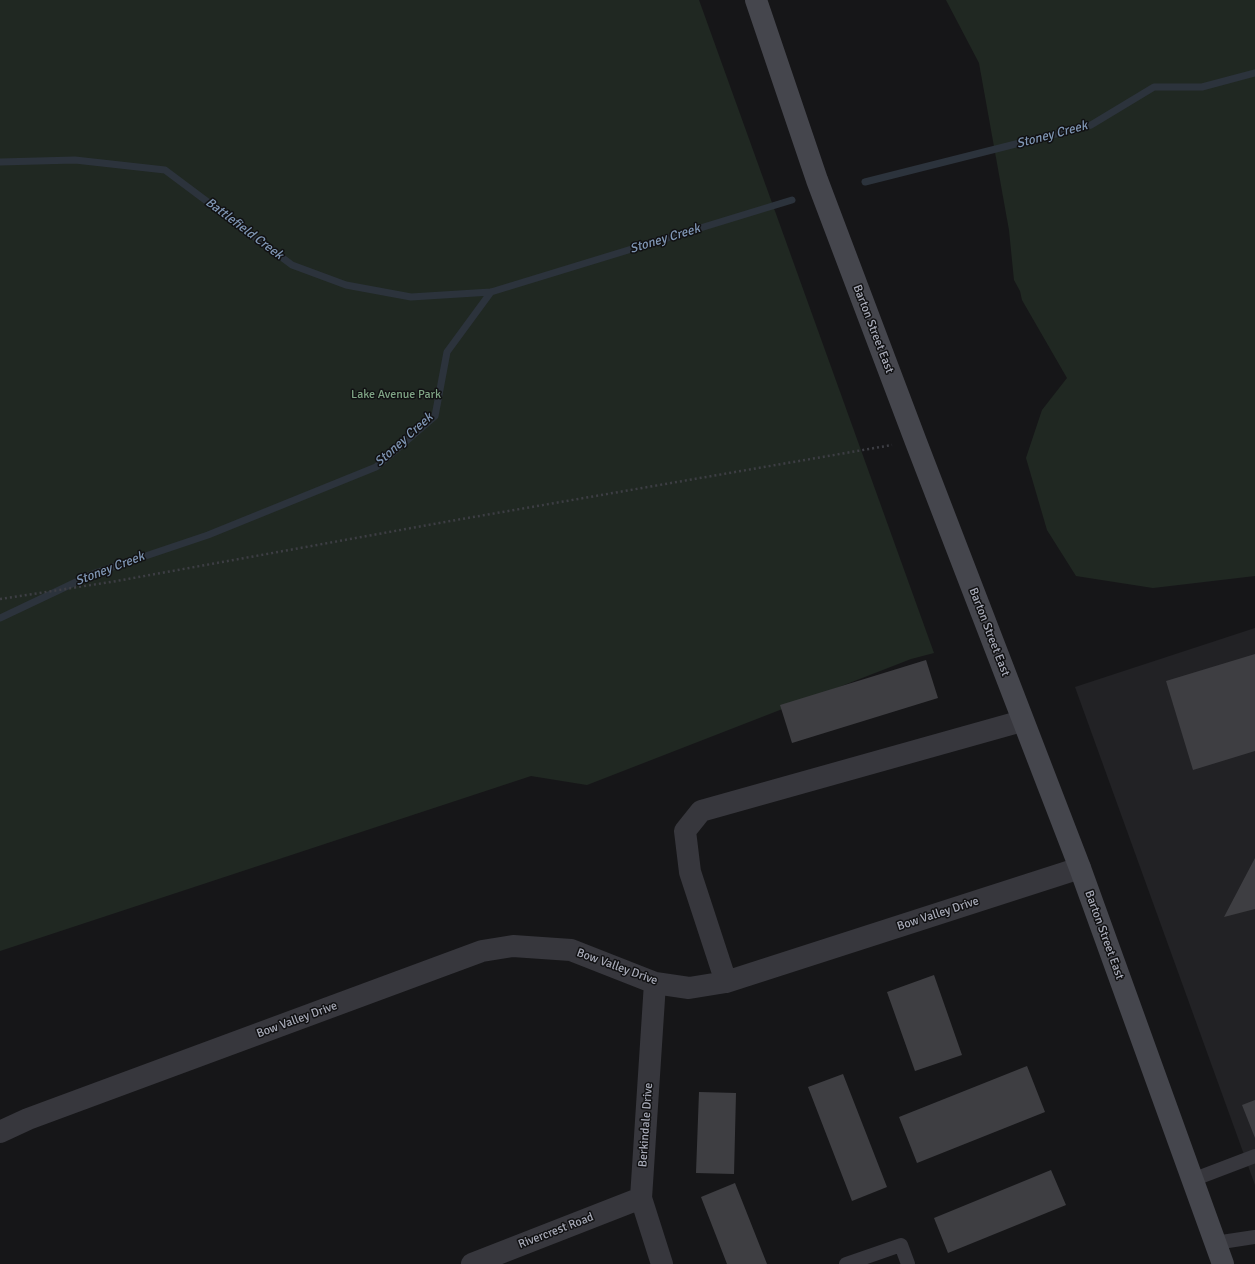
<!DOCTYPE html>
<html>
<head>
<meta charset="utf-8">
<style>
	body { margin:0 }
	canvas { display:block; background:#161618 }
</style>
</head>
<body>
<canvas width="1255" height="1264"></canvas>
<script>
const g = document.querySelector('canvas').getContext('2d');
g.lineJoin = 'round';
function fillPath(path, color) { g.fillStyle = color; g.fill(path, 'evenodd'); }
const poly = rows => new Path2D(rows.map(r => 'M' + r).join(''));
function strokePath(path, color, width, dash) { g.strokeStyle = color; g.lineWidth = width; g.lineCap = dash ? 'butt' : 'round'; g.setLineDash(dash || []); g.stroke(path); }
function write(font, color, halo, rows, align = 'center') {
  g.font = font + ' Signika,sans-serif'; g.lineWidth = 3; g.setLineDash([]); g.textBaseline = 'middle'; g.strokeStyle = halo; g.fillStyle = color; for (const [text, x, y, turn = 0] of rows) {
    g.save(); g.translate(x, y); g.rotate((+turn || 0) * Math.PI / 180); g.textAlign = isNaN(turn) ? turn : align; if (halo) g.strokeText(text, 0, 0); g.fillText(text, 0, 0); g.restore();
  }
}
fillPath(poly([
	[1255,628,1255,1185,1075,687]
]), '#222225');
fillPath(poly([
	[0,0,699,0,934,653,911,659,587,785,531,776,0,951],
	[946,0,1255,0,1255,576,1153,588,1076,576,1047,530,1026,458,1042,410,1067,378,1022,300,1020,291,1014,280,1009,230,979,63]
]), '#202822');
strokePath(poly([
	[0,162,75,160,165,170,292,265,346,285,411,297,491,292,792,200],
	[865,182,1091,125,1154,87,1202,87,1255,73],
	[0,618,95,573,208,535,376,467,435,416,447,352,491,292]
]), '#2c333c', 7);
fillPath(poly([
	[1255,654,1255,751,1193,770,1166,681],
	[926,660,938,698,792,743,780,705],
	[1255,858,1255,909,1224,917],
	[934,975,962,1055,915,1071,887,992],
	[1027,1066,1045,1112,917,1163,899,1117],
	[843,1074,887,1187,852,1201,808,1087],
	[699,1092,736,1093,734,1174,696,1173],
	[1255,1100,1255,1138,1242,1105],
	[1051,1170,1066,1205,948,1253,934,1218],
	[735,1183,767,1264,727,1264,701,1197]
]), '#3e3e42');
strokePath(poly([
	[0,599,111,582,456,520,892,445]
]), '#3d3e44', 2.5, [2, 3]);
strokePath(poly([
	[1192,1180,1255,1156],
	[1215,1243,1255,1237],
	[846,1264,901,1245,908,1264]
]), '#37373d', 14);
strokePath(poly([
	[726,982,690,872,685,831,701,811,1022,721],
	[655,983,641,1198,662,1264],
	[0,1132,28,1119,482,951,513,946,571,950,655,983,689,988,726,982,1080,868],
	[472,1264,641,1198]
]), '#37373d', 22);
strokePath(poly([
	[756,0,817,180,916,442,1080,868,1223,1264]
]), '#45464d', 22);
write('12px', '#a8abb8', '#111113', [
	["Barton Street East",873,329,69],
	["Barton Street East",989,632,69],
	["Bow Valley Drive",938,914,-18],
	["Barton Street East",1104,935,70],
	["Bow Valley Drive",617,967,20],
	["Bow Valley Drive",297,1020,-20],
	["Berkindale Drive",646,1125,-86],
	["Rivercrest Road",556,1231,-21]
]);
write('12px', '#7fa485', '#111113', [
	["Lake Avenue Park",396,395]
]);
write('italic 13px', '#7f96b4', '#111113', [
	["Stoney Creek",1052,135,-15],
	["Battlefield Creek",244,229,37],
	["Stoney Creek",665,239,-17],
	["Stoney Creek",404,440,-42],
	["Stoney Creek",110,569,-21]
]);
</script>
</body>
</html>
